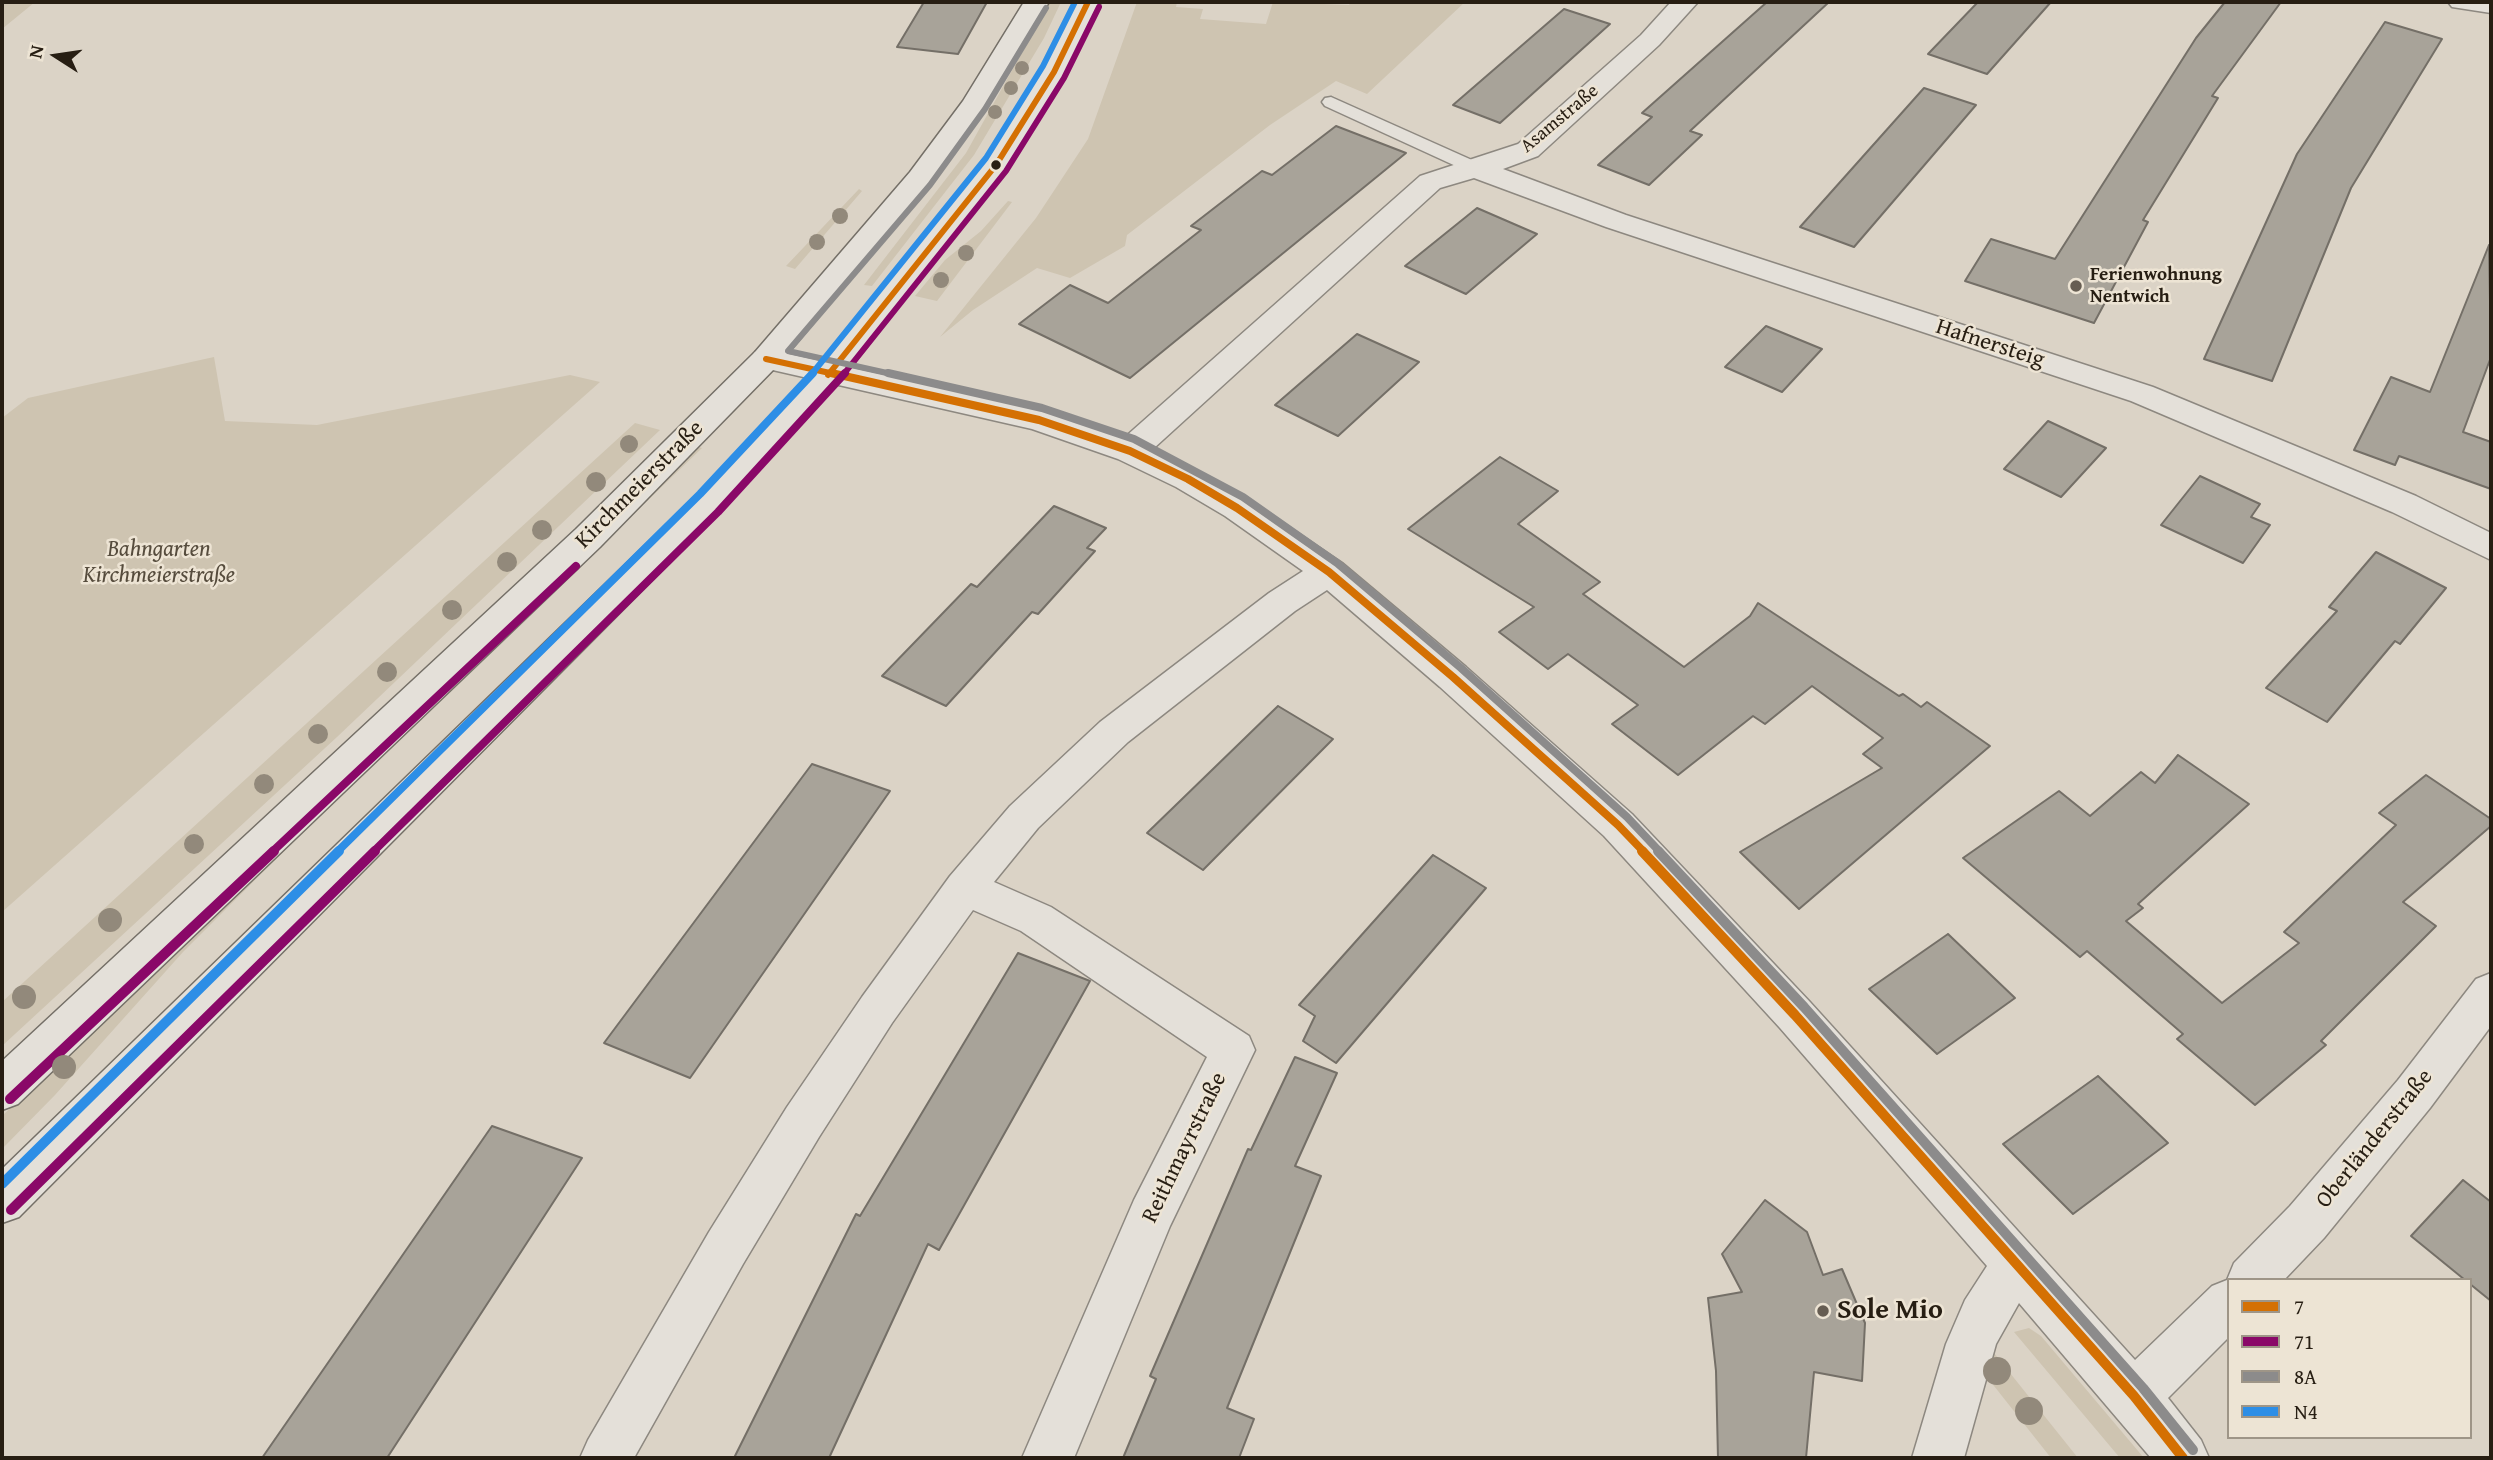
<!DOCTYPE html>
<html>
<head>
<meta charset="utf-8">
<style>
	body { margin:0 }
	#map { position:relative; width:2493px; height:1460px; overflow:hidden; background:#dbd3c6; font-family:"Gentium Book Plus",serif }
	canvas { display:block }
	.frame { position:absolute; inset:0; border:4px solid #271e13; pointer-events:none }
	.legend { position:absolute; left:2227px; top:1278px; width:245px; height:161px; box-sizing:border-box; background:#ede4d4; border:2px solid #9e9587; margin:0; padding:9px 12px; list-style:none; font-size:21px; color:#271e13 }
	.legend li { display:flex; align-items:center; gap:14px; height:35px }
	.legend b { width:35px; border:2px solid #9e9587 }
	.north { position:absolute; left:21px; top:21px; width:70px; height:70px; -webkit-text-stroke:5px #ede4d4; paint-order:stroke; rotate:282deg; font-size:19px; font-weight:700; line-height:28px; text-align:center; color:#271e13 }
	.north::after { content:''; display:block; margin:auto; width:24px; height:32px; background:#271e13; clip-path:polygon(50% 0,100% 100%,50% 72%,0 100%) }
</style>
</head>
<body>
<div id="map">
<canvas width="2493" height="1460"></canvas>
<div class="frame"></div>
<ul class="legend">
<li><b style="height:9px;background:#d47003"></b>7</li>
<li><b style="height:9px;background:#8a0868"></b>71</li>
<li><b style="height:9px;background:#8c8b8b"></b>8A</li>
<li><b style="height:9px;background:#2d8ee6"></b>N4</li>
</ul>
<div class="north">N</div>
</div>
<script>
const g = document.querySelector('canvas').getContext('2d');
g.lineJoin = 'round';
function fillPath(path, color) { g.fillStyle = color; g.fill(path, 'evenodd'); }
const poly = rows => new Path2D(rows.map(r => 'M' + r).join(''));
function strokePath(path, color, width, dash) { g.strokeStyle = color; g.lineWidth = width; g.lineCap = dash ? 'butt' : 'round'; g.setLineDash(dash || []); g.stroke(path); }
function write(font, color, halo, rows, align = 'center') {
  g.font = font + ' "Gentium Book Plus",serif'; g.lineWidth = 5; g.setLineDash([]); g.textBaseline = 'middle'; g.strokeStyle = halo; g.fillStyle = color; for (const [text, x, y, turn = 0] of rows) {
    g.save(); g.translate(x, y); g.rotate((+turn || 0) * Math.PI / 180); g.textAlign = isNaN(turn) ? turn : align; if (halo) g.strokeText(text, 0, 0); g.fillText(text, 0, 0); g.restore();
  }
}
fillPath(poly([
	[2,2,35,2,2,29],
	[1050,2,1061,2,1044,38,974,155,872,286,864,285,966,153],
	[1137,2,1177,2,1176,7,1203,9,1200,19,1266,24,1273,2,1349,5,1351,2,1465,2,1367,94,1336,81,1270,125,1127,235,1125,246,1070,278,1037,268,973,310,940,337,1036,218,1088,139],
	[859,189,862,191,795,269,786,266],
	[1008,201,1012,202,937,301,915,296,945,260,981,231],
	[214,357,225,421,317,425,570,375,600,382,2,912,2,418,28,398],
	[635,423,660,430,337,737,2,1046,2,1002],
	[696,446,702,448,280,855,183,952,55,1095,2,1149,2,1116],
	[2029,1328,2041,1336,2144,1458,2120,1458,2014,1332],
	[1994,1353,2078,1458,2051,1458,1983,1372]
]), '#cec4b1');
const building = poly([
	[924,2,987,2,958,54,897,47,924,2],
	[1767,2,1829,2,1690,131,1702,135,1649,185,1598,165,1652,117,1642,113,1767,2],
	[1978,2,2051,2,1987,74,1928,54,1978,2],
	[2225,2,2281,2,2212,96,2218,98,2143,220,2148,222,2094,323,1965,281,1991,239,2055,259,2196,38,2225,2],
	[1564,9,1610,24,1500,123,1453,105,1564,9],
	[2385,22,2442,39,2351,188,2272,381,2204,359,2297,154,2385,22],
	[1924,88,1976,105,1854,247,1800,227,1924,88],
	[1336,126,1406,153,1130,378,1019,324,1070,285,1108,303,1201,230,1191,226,1262,171,1272,175,1336,126],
	[1477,208,1537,234,1466,294,1405,266,1477,208],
	[2489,245,2491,357,2463,432,2491,442,2491,489,2399,456,2395,465,2354,450,2391,377,2430,392,2489,245],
	[1766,326,1822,349,1782,392,1725,367,1766,326],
	[1357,334,1419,362,1338,436,1275,405,1357,334],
	[2048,421,2106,448,2061,497,2004,469,2048,421],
	[1500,457,1558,491,1518,524,1600,582,1583,594,1684,667,1750,616,1758,603,1899,696,1903,694,1921,707,1927,702,1990,746,1799,909,1740,852,1882,768,1863,754,1883,738,1812,686,1765,724,1753,716,1678,775,1612,724,1638,705,1568,654,1548,669,1499,632,1534,607,1408,529,1500,457],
	[2200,476,2260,504,2251,517,2270,525,2243,563,2161,525,2200,476],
	[1054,506,1106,528,1087,548,1095,551,1038,614,1032,612,946,706,882,676,971,584,977,587,1054,506],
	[2376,552,2446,588,2400,644,2395,641,2327,722,2266,688,2337,611,2329,607,2376,552],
	[1278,706,1333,739,1203,870,1147,833,1278,706],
	[2178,755,2249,804,2138,904,2143,908,2126,921,2222,1003,2299,943,2284,932,2396,825,2379,813,2426,775,2491,819,2491,826,2403,902,2436,926,2321,1041,2326,1045,2255,1105,2177,1039,2183,1034,2087,951,2080,957,1963,858,2059,791,2090,816,2141,772,2155,783,2178,755],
	[812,764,890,791,690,1078,604,1043,812,764],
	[1433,855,1486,888,1336,1063,1303,1041,1315,1016,1299,1005,1433,855],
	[1948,934,2015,998,1937,1054,1869,989,1948,934],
	[1018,953,1090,981,939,1250,928,1244,829,1458,734,1458,856,1214,860,1216,1018,953],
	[1295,1057,1337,1073,1295,1166,1321,1176,1227,1408,1254,1419,1239,1458,1123,1458,1156,1379,1150,1376,1248,1149,1251,1150,1295,1057],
	[2098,1076,2168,1143,2073,1214,2003,1144,2098,1076],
	[492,1126,582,1158,387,1458,262,1458,492,1126],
	[2463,1180,2491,1202,2491,1301,2470,1284,2470,1280,2465,1280,2411,1236,2463,1180],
	[1765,1200,1807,1232,1823,1275,1842,1269,1865,1323,1862,1381,1814,1372,1806,1458,1718,1458,1716,1371,1708,1298,1742,1292,1722,1254,1765,1200]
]);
fillPath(building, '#a8a399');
strokePath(building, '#746f67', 2);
const service = poly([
	[1331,97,1483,165,1486,169,1483,173,1471,173,1325,106,1322,102,1325,98,1331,97]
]);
const minor = poly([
	[1671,2,1698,2,1659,45,1538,156,1503,169,1626,215,2153,387,2416,496,2491,533,2491,560,2392,512,2131,401,1606,227,1474,178,1440,188,1153,449,1249,500,1342,563,1466,667,1632,814,1810,1002,2135,1360,2212,1286,2227,1280,2234,1263,2290,1206,2398,1080,2476,979,2491,973,2491,1026,2430,1108,2324,1238,2284,1280,2229,1280,2229,1337,2168,1398,2201,1440,2209,1458,2151,1458,2019,1303,1996,1344,1964,1458,1912,1458,1946,1344,1965,1300,1987,1266,1780,1028,1604,836,1440,687,1327,590,1295,611,1128,742,1038,828,994,882,1051,907,1249,1036,1255,1050,1170,1226,1074,1458,1022,1458,1134,1200,1207,1057,1021,931,973,910,892,1023,819,1137,743,1264,634,1458,580,1458,588,1440,709,1232,787,1107,862,997,950,876,1010,806,1100,722,1269,593,1303,571,1225,516,1176,487,1118,459,1032,429,755,366,750,359,755,352,766,349,1039,409,1125,437,1420,176,1518,144,1641,35,1671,2],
	[2448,2,2491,2,2491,13,2452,7,2448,2]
]);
const secondary = poly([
	[1024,2,1049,2,988,103,930,184,777,366,600,547,18,1104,2,1110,2,1061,576,529,755,352,910,172,963,101,1024,2],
	[1076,2,1101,2,1067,72,1010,165,839,382,721,511,19,1217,2,1223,2,1169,697,495,817,368,985,161,1041,72,1076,2]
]);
strokePath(service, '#8d8880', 3);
strokePath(minor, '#8d8880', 3);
strokePath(secondary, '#746f67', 3);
fillPath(service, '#e4e0d9');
fillPath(minor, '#e4e0d9');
fillPath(secondary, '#e4e0d9');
strokePath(poly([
	[766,359,839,375],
	[828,375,996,165,1054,72,1088,2]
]), '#d47003', 6);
strokePath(poly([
	[831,373,1039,420,1130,451,1188,479,1237,508,1329,572,1453,677,1618,825,1644,852]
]), '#d47003', 8);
strokePath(poly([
	[1642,851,1795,1015,2134,1396,2183,1458]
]), '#d47003', 10);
strokePath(poly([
	[843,375,1006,171,1064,78,1099,7]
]), '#8a0868', 6);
strokePath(poly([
	[272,852,576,566],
	[373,852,718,512,845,373]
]), '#8a0868', 8);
strokePath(poly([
	[10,1099,274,851],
	[11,1210,375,851]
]), '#8a0868', 10);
strokePath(poly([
	[896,375,788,351,930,185,985,109,1046,8]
]), '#8c8b8b', 6);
strokePath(poly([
	[888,373,1042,408,1134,439,1243,497,1337,563,1461,668,1627,817,1660,852]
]), '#8c8b8b', 8);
strokePath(poly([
	[1658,851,1804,1007,2143,1388,2193,1450]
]), '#8c8b8b', 10);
strokePath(poly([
	[811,375,986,158,1043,66,1075,2]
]), '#2d8ee6', 6);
strokePath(poly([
	[337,852,700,494,813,373]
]), '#2d8ee6', 8);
strokePath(poly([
	[2,1184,339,851]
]), '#2d8ee6', 10);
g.fillStyle = '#92897b';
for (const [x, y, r] of [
	[1022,68,7],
	[1011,88,7],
	[995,112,7],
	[840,216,8],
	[817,242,8],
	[966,253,8],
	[941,280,8],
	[629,444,9],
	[596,482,10],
	[542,530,10],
	[507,562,10],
	[452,610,10],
	[387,672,10],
	[318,734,10],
	[264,784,10],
	[194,844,10],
	[110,920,12],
	[24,997,12],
	[64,1067,12],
	[1997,1371,14],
	[2029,1411,14]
]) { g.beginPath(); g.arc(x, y, r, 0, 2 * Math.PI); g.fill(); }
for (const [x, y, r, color] of [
	[996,165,6,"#271e13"],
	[2076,286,7,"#665d52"],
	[1823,1311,7,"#665d52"]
]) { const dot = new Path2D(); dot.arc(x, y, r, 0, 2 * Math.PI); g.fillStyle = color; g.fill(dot); strokePath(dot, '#ede4d4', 2.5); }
write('19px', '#271e13', '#ede4d4', [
	["Asamstraße",1560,119,-40]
]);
write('bold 19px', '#271e13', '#ede4d4', [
	["Ferienwohnung",2090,275],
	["Nentwich",2090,297]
], 'left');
write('23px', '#271e13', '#ede4d4', [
	["Hafnersteig",1990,344,18],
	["Kirchmeierstraße",640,485,-45],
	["Oberländerstraße",2375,1139,-51],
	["Reithmayrstraße",1185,1148,-64]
]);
write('italic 23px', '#564c3d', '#ede4d4', [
	["Bahngarten",159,550],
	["Kirchmeierstraße",159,576]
]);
write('bold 28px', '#271e13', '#ede4d4', [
	["Sole Mio",1837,1311]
], 'left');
</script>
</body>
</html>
